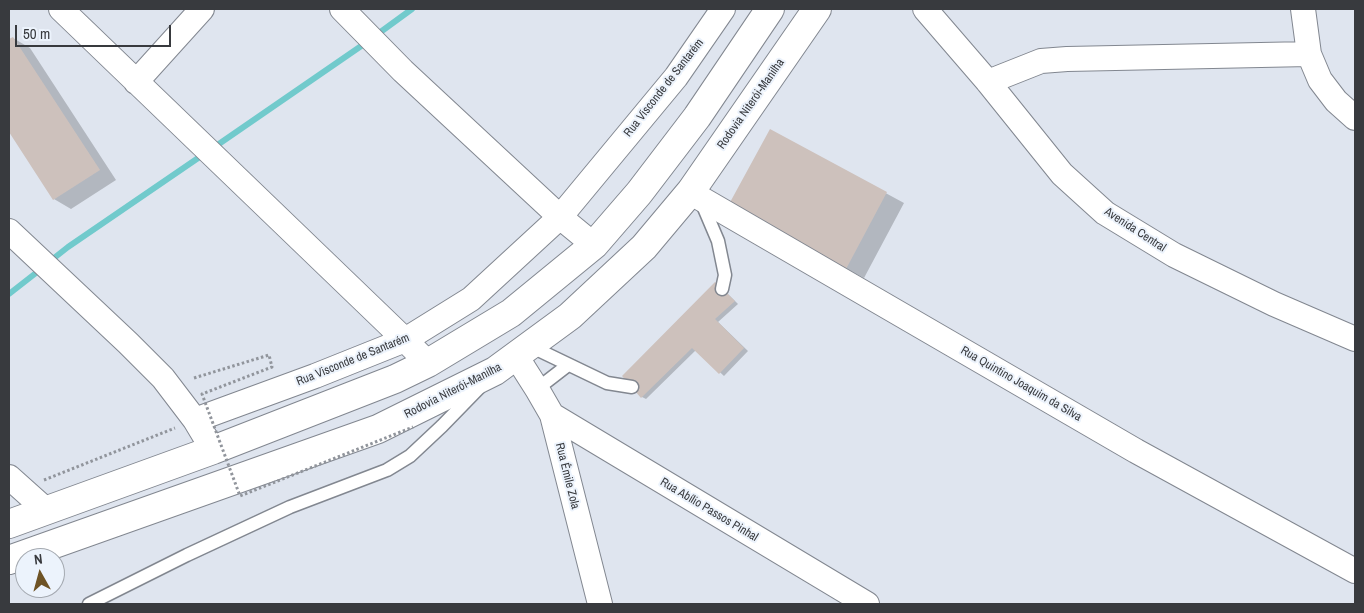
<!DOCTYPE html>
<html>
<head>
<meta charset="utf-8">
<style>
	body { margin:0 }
	#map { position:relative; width:1364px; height:613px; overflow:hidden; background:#dfe5ef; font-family:"Archivo Narrow",sans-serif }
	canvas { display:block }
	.frame { position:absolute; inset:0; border:10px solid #383a3e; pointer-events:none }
	.north { position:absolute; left:15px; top:548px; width:50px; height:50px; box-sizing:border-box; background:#ecf3fc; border:1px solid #a4a9b0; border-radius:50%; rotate:353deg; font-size:14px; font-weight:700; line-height:20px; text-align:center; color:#383a3e }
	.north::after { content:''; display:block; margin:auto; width:18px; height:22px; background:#6e5325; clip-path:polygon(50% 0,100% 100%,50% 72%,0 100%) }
	.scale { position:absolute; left:15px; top:25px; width:156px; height:22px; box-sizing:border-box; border:2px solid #383a3e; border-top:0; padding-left:6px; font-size:15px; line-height:18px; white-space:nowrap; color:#383a3e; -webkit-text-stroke:4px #ecf3fc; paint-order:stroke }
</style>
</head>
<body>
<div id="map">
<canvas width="1364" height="613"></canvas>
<div class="frame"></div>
<div class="north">N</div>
<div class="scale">50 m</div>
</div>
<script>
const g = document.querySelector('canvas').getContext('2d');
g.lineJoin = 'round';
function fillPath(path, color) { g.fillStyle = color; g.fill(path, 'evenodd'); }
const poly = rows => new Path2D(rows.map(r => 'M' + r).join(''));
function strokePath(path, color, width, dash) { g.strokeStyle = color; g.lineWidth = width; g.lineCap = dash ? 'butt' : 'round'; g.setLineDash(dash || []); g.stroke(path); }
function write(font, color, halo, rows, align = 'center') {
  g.font = font + ' "Archivo Narrow",sans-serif'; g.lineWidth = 4; g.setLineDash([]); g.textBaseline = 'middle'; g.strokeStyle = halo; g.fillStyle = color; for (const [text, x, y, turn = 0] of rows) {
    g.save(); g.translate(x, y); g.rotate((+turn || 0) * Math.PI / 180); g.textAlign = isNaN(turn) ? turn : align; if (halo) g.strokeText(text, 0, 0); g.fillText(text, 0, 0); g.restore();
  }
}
fillPath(poly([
	[13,38,30,48,116,180,71,209,54,199,9,130,9,41],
	[771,131,904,203,864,278,747,215],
	[720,286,738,304,718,322,748,351,724,376,696,350,646,399,642,397,624,376]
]), '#0003');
strokePath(poly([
	[375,36,412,9],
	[213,148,367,42],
	[49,262,68,247,204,154],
	[9,294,41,269]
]), '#71cacc', 6);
fillPath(poly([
	[13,37,100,170,53,200,9,132,9,39],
	[770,129,887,192,846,269,728,206],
	[715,282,735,301,715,319,744,348,719,374,692,348,641,398,622,376]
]), '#cdc1bc');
const service = poly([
	[701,201,718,241,725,275,722,289],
	[530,346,607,383,632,387],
	[537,389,568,365],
	[89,604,187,555,290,507,387,470,410,456,442,426,479,388]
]);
const minor = poly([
	[61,9,405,340,428,363],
	[342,9,403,71,560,217,594,245],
	[925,9,988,82,1062,174,1105,213,1174,255,1274,304,1355,339],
	[1303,9,1309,54,1320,80,1336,101,1355,118],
	[136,82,202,9],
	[988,82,1041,61,1067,59,1309,54],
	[691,191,700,198,1136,451,1355,571],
	[9,231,128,343,163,378,195,420,213,450],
	[516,356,537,389,552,415,600,604],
	[552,415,867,604],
	[195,420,315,376,405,340,471,299,560,217,676,77,723,9],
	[9,477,47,511]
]);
const trunk = poly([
	[9,524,213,450,395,379,428,363,511,313,594,245,639,193,697,117,770,9],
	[9,560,378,429,495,371,570,316,644,247,691,191,817,9]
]);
strokePath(service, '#828790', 15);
strokePath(minor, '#828790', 26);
strokePath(trunk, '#828790', 30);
strokePath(poly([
	[44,480,175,428]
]), '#91959c', 3, [2.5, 2.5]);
strokePath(service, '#fff', 12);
strokePath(minor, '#fff', 24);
strokePath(trunk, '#fff', 28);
strokePath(poly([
	[194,378,269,355,272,367,202,394,240,496,413,427]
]), '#91959c', 3, [2.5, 2.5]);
write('12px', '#383a3e', '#ecf3fc', [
	["Rua Visconde de Santarém",664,88,-52],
	["Rodovia Niterói-Manilha",751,104,-55],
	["Avenida Central",1135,230,33],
	["Rua Visconde de Santarém",353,360,-22],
	["Rua Quintino Joaquim da Silva",1021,384,30],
	["Rodovia Niterói-Manilha",453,391,-27],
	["Rua Êmile Zola",567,476,76],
	["Rua Abílio Passos Pinhal",709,510,31]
]);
</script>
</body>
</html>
